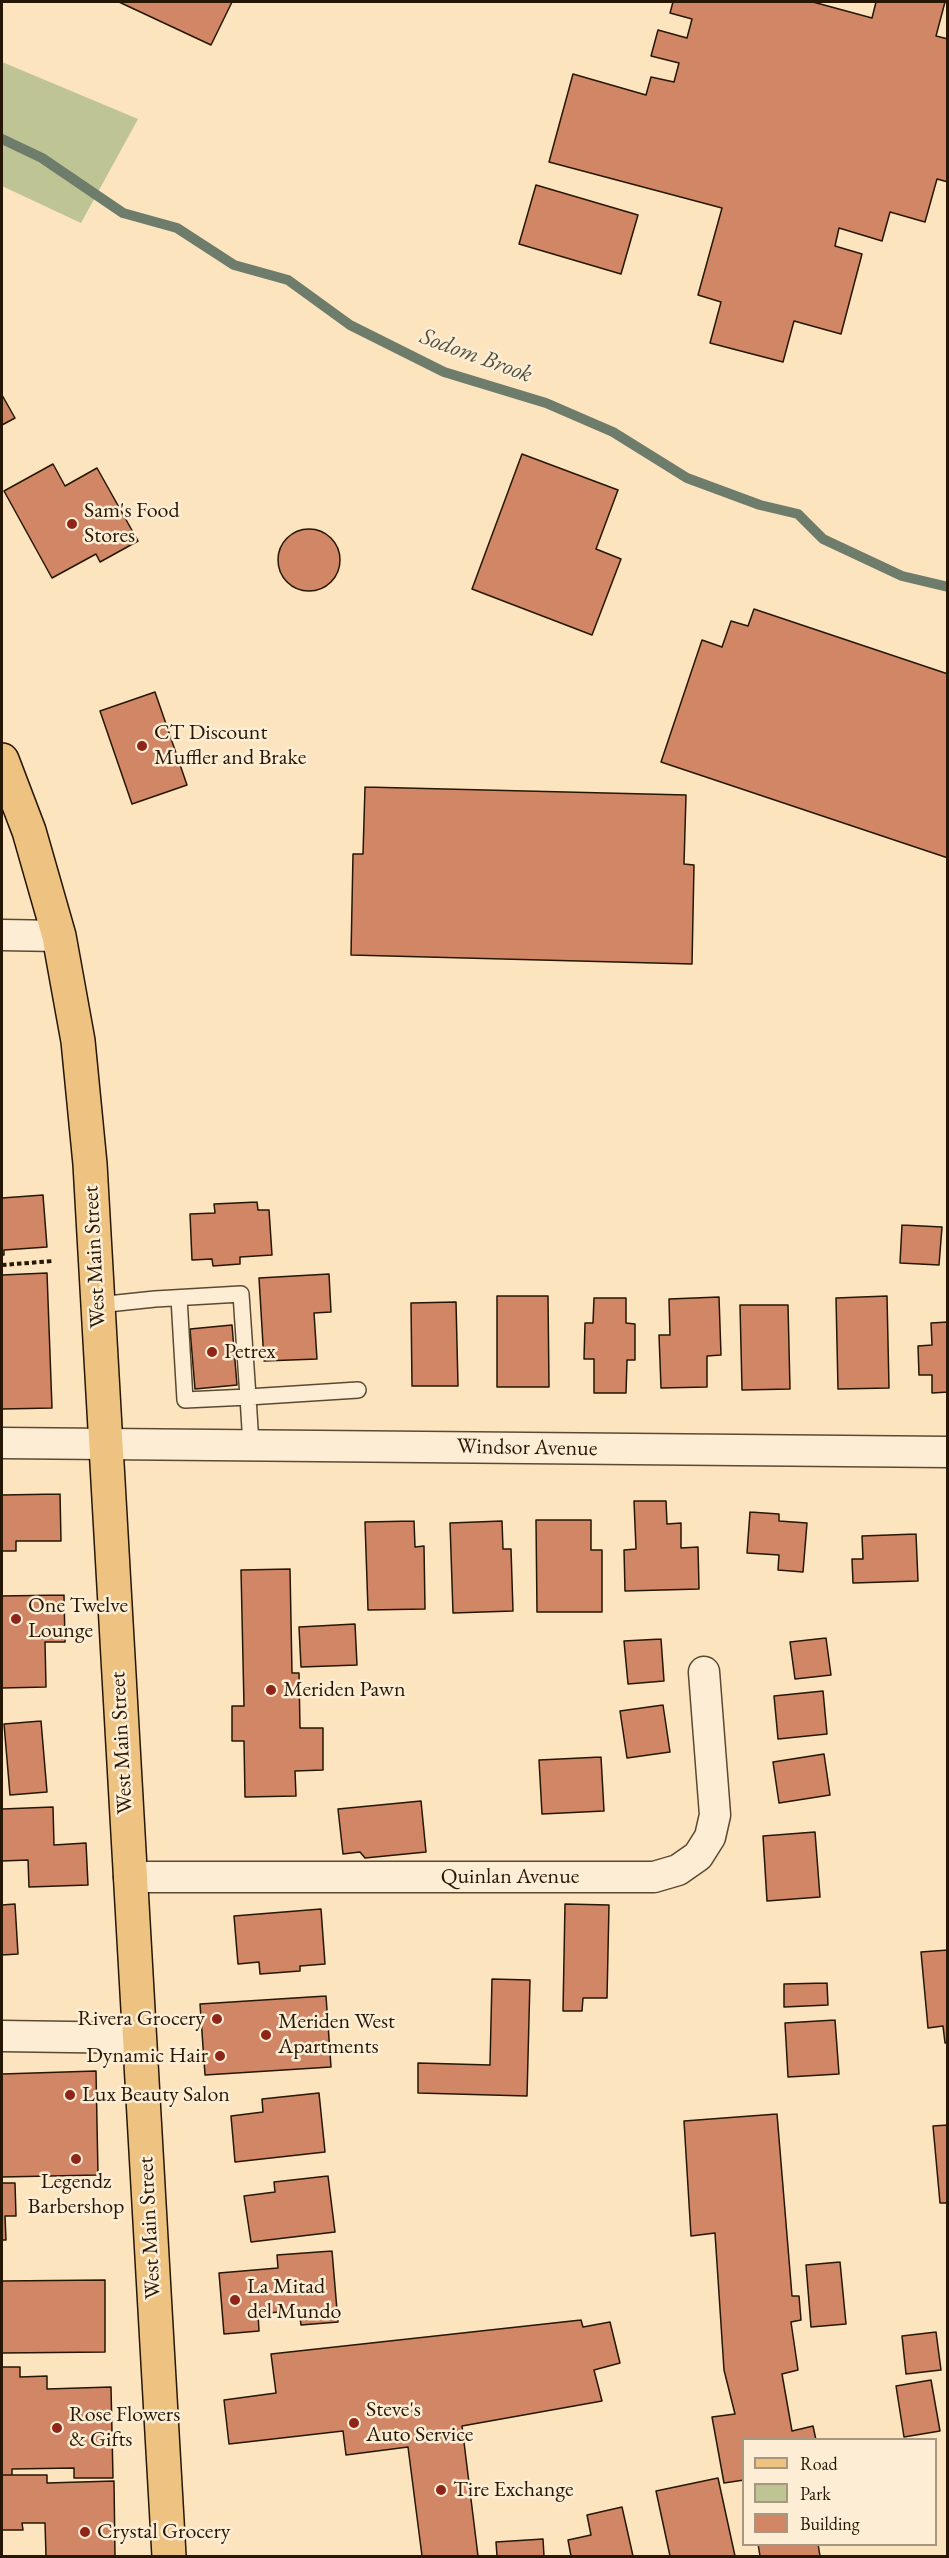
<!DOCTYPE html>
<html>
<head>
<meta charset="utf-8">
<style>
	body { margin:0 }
	#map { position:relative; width:949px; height:2558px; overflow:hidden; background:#fce4bf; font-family:"EB Garamond",serif }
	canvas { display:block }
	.frame { position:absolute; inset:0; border:3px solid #251703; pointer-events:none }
	.legend { position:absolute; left:742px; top:2438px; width:195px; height:108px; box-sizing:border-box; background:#fdedd5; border:2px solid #a79781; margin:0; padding:8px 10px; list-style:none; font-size:18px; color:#251703 }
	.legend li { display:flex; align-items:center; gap:12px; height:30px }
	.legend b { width:30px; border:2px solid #a79781 }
</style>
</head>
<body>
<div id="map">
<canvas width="949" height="2558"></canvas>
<div class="frame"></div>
<ul class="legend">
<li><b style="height:8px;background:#eec280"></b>Road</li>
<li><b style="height:16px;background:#bec493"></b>Park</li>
<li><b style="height:16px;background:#d18666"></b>Building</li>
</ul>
</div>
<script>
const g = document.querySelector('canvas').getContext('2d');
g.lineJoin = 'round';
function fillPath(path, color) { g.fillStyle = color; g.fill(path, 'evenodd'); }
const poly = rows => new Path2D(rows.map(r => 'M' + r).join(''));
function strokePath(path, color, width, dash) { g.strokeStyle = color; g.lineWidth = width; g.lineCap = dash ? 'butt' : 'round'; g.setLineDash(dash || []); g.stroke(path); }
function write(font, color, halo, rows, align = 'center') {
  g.font = font + ' "EB Garamond",serif'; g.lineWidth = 5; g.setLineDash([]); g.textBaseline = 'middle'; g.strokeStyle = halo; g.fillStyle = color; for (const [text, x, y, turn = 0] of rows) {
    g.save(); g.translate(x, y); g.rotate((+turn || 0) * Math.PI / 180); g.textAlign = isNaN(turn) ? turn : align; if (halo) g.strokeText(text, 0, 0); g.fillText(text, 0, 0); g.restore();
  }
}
fillPath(poly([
	[2,62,138,119,81,223,2,186]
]), '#bec493');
strokePath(poly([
	[2,139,42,158,123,213,177,228,234,265,288,280,350,325,444,372,546,403,613,432,687,478,760,505,798,514,823,539,902,576,948,587]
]), '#6e7c6b', 10);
const building = poly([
	[119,2,232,2,211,45,119,2],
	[673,2,813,2,872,18,876,2,945,2,936,36,948,39,948,182,937,179,925,222,890,212,882,241,839,228,835,246,862,254,841,334,794,321,783,362,710,343,721,302,698,295,722,208,549,162,573,74,646,95,651,77,674,82,679,63,651,56,658,30,687,38,692,19,670,13,673,2],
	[536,185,638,215,621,274,519,244,536,185],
	[2,395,15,418,2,425,2,395],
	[522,454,618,490,596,549,621,559,592,635,472,589,522,454],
	[53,464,65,486,97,468,138,541,100,562,96,554,52,578,4,491,53,464],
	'278 560a31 31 0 1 1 62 0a31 31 0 1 1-62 0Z',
	[754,609,948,674,948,858,661,762,702,640,722,647,731,621,748,626,754,609],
	[155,692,187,785,132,804,100,711,155,692],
	[365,787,686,795,684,864,694,865,692,964,351,955,353,854,363,854,365,787],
	[43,1195,47,1247,4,1250,4,1255,2,1255,2,1198,43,1195],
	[257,1202,258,1210,269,1210,272,1255,240,1257,240,1264,213,1266,212,1259,192,1260,190,1214,215,1213,214,1204,257,1202],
	[902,1225,942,1227,939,1265,900,1263,902,1225],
	[47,1273,52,1408,2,1409,2,1275,47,1273],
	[329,1274,331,1312,314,1313,317,1359,264,1361,259,1278,329,1274],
	[497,1296,548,1296,549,1387,497,1387,497,1296],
	[887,1296,889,1388,838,1389,836,1298,887,1296],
	[719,1297,721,1355,707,1356,707,1387,661,1388,659,1335,670,1335,669,1299,719,1297],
	[594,1298,626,1298,626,1323,635,1324,635,1360,627,1360,626,1393,594,1393,594,1359,584,1359,585,1323,593,1323,594,1298],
	[456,1302,458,1386,412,1386,411,1303,456,1302],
	[740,1305,788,1305,790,1389,742,1390,740,1305],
	[948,1322,948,1392,932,1393,932,1375,919,1375,918,1346,932,1345,931,1323,948,1322],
	[232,1325,237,1385,195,1389,190,1329,232,1325],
	[60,1494,61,1541,16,1541,16,1551,2,1551,2,1495,60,1494],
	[634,1501,666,1501,667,1524,681,1523,681,1548,698,1547,699,1589,625,1591,624,1550,636,1549,634,1501],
	[750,1512,779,1514,779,1521,807,1523,803,1572,778,1570,779,1555,747,1553,750,1512],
	[536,1520,591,1520,591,1550,602,1550,602,1612,537,1612,536,1520],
	[414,1521,415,1547,424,1546,425,1609,368,1610,365,1522,414,1521],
	[502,1521,503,1549,511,1549,513,1611,453,1613,450,1523,502,1521],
	[916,1534,918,1581,853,1583,852,1559,863,1559,862,1536,916,1534],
	[290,1569,292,1673,299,1673,300,1728,323,1728,323,1770,295,1771,296,1796,245,1797,244,1741,232,1741,232,1706,244,1706,241,1570,290,1569],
	[64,1595,65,1642,45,1642,46,1687,2,1688,2,1596,64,1595],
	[355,1624,357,1665,301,1667,299,1627,355,1624],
	[826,1638,831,1675,795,1679,790,1642,826,1638],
	[661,1639,664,1681,628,1684,624,1641,661,1639],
	[823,1691,827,1734,778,1739,774,1696,823,1691],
	[663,1705,670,1752,627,1758,620,1711,663,1705],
	[41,1721,47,1792,10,1795,4,1724,41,1721],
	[824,1754,830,1795,779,1803,773,1762,824,1754],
	[601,1757,604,1811,542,1814,539,1760,601,1757],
	[421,1801,426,1852,365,1858,360,1852,343,1854,338,1809,421,1801],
	[53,1807,54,1845,86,1843,88,1885,29,1887,28,1860,2,1861,2,1809,53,1807],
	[815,1832,820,1897,767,1901,763,1836,815,1832],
	[15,1904,18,1954,2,1955,2,1905,15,1904],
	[565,1904,609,1905,607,1998,583,1998,582,2011,563,2011,565,1904],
	[321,1909,325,1964,300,1966,300,1971,260,1974,259,1962,238,1964,234,1916,321,1909],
	[948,1950,948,2043,945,2043,943,2026,928,2028,921,1952,948,1950],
	[492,1979,530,1980,527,2096,418,2093,418,2063,490,2065,492,1979],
	[827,1983,828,2005,784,2007,784,1984,827,1983],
	[326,1996,331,2067,205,2075,200,2004,326,1996],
	[835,2020,839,2074,788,2077,785,2023,835,2020],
	[96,2071,98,2175,2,2177,2,2074,96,2071],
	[319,2093,325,2152,235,2162,231,2116,263,2112,262,2099,319,2093],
	[777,2114,792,2296,799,2296,801,2320,791,2322,798,2370,782,2374,792,2431,813,2426,816,2440,744,2440,744,2480,724,2483,712,2417,735,2414,724,2370,715,2233,691,2236,684,2121,777,2114],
	[948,2125,948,2203,940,2203,933,2126,948,2125],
	[328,2176,335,2232,251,2242,244,2196,275,2192,274,2182,328,2176],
	[2,2183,15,2183,16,2216,5,2216,6,2240,2,2240,2,2183],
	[332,2251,338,2322,301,2325,299,2310,258,2314,259,2331,224,2334,219,2273,278,2268,277,2255,332,2251],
	[840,2262,846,2324,811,2327,806,2265,840,2262],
	[105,2280,105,2352,2,2353,2,2281,105,2280],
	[581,2320,583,2327,610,2322,620,2363,594,2370,602,2401,462,2426,478,2556,422,2556,408,2447,346,2455,343,2431,229,2444,224,2400,276,2393,271,2354,581,2320],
	[936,2332,941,2370,906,2374,902,2336,936,2332],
	[2,2367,20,2367,20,2377,47,2376,47,2389,111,2387,113,2478,74,2478,74,2468,12,2469,12,2475,2,2475,2,2367],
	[931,2380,940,2431,904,2437,896,2386,931,2380],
	[2,2475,47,2475,47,2483,114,2481,115,2556,46,2556,45,2523,22,2523,23,2530,2,2530,2,2475],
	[718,2478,735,2556,670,2556,656,2491,718,2478],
	[622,2507,633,2556,571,2556,568,2540,591,2535,587,2515,622,2507],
	[543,2539,544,2556,497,2556,496,2542,543,2539],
	[758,2544,818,2544,820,2556,760,2556,758,2544]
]);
fillPath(building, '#d18666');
strokePath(building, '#251703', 1.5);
const lane = poly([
	[98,1305,155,1299,241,1294,248,1397,185,1400,179,1298],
	[251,1445,248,1397,358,1390]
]);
const street = poly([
	[2,935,59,936],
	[2,1443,948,1452],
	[129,1877,654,1877,678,1870,698,1856,710,1837,715,1815,704,1672],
	[2,2036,138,2038]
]);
const primary = poly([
	[2,760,29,831,59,936,78,1041,90,1164,169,2556]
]);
strokePath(lane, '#5b4a32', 18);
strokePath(street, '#5b4a32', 33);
strokePath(primary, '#251703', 36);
strokePath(poly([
	[2,1265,53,1261]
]), '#251703', 4, [4.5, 3]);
strokePath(lane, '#fdedd5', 15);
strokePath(street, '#fdedd5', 30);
strokePath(primary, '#eec280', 33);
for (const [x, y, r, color] of [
	[72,524,6,"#8f2418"],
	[142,746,6,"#8f2418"],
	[212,1352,6,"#8f2418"],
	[16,1619,6,"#8f2418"],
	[271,1690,6,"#8f2418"],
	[217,2019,6,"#8f2418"],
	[266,2035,6,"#8f2418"],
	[220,2056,6,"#8f2418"],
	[70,2095,6,"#8f2418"],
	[76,2159,6,"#8f2418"],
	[235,2300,6,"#8f2418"],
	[354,2423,6,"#8f2418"],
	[57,2428,6,"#8f2418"],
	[441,2490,6,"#8f2418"],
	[85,2532,6,"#8f2418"]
]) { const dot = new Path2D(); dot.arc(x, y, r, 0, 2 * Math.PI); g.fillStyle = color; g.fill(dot); strokePath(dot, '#fdedd5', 2); }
write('22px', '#251703', '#fdedd5', [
	["Sam's Food",84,511],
	["Stores",84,536],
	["CT Discount",154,733],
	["Muffler and Brake",154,758],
	["Petrex",224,1352],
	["One Twelve",28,1606],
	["Lounge",28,1631],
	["Meriden Pawn",283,1690],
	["Rivera Grocery",205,2019,"right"],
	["Meriden West",278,2022],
	["Apartments",278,2047],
	["Dynamic Hair",208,2056,"right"],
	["Lux Beauty Salon",82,2095],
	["Legendz",76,2182,"center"],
	["Barbershop",76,2207,"center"],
	["La Mitad",247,2287],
	["del Mundo",247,2312],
	["Steve's",366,2410],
	["Auto Service",366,2435],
	["Rose Flowers",69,2415],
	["& Gifts",69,2440],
	["Tire Exchange",453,2490],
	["Crystal Grocery",97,2532]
], 'left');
write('22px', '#251703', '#fdedd5', [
	["West Main Street",95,1257,-93],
	["Windsor Avenue",527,1448,1],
	["West Main Street",122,1743,-93],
	["Quinlan Avenue",510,1877],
	["West Main Street",150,2228,-93]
]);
write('italic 24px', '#505240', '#fdedd5', [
	["Sodom Brook",476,356,20]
]);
</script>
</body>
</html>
